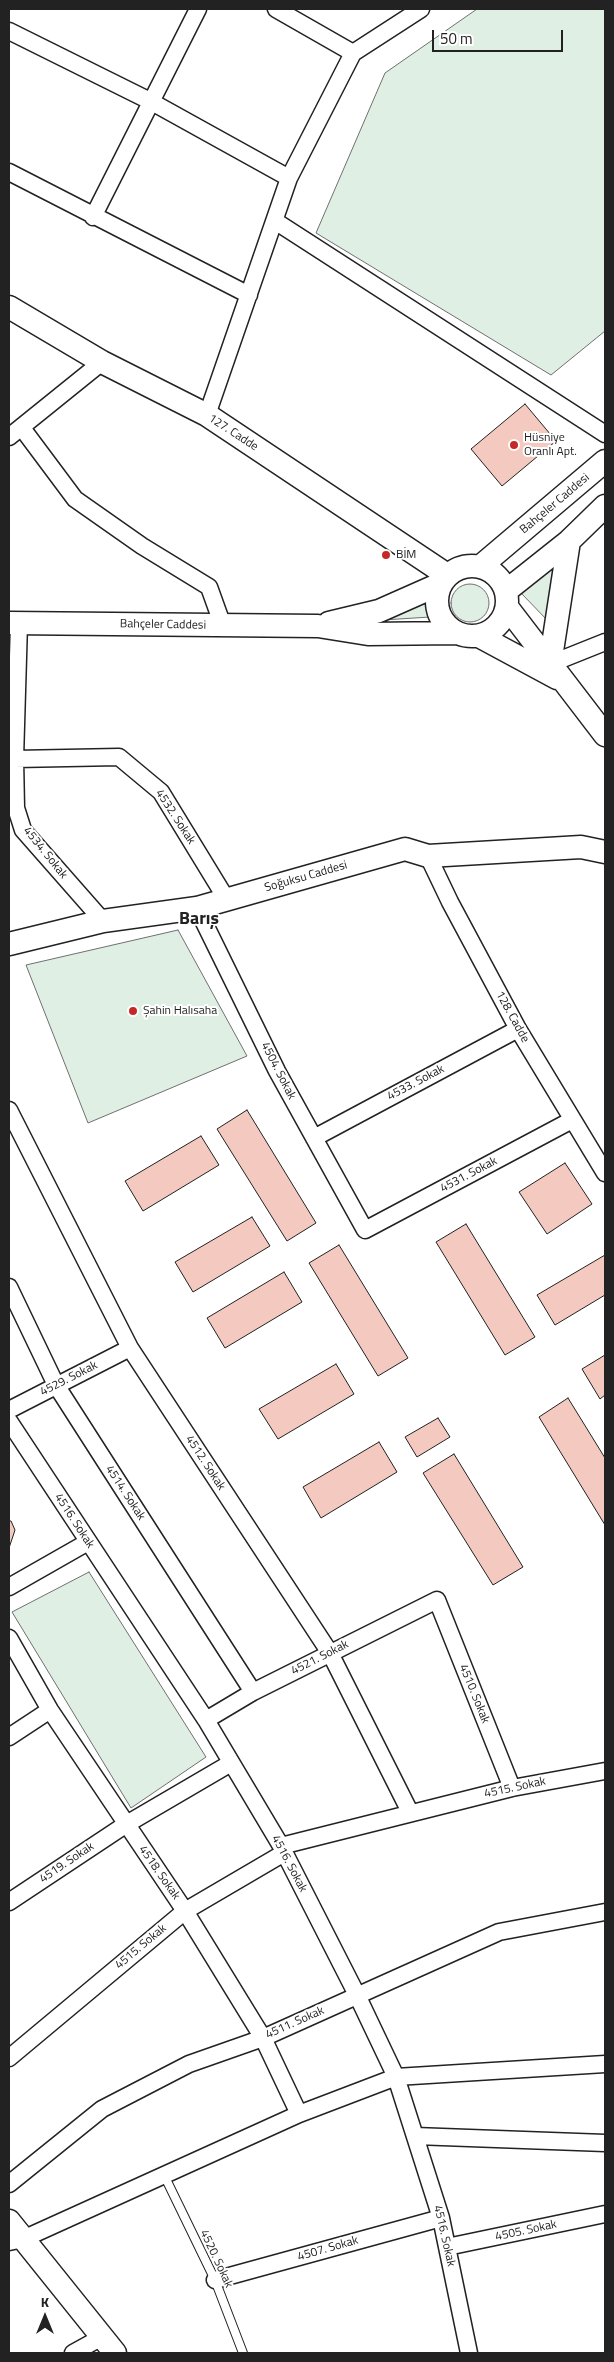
<!DOCTYPE html>
<html>
<head>
<meta charset="utf-8">
<style>
	body { margin:0 }
	#map { position:relative; width:614px; height:2362px; overflow:hidden; background:#fff; font-family:"Titillium Web",sans-serif }
	canvas { display:block }
	.frame { position:absolute; inset:0; border:10px solid #222; pointer-events:none }
	.north { position:absolute; left:20px; top:2292px; width:50px; height:50px; -webkit-text-stroke:4px #fff; paint-order:stroke; rotate:0deg; font-size:14px; font-weight:700; line-height:20px; text-align:center; color:#222 }
	.north::after { content:''; display:block; margin:auto; width:18px; height:22px; background:#222; clip-path:polygon(50% 0,100% 100%,50% 72%,0 100%) }
	.scale { position:absolute; left:432px; top:30px; width:131px; height:22px; box-sizing:border-box; border:2px solid #222; border-top:0; padding-left:6px; font-size:15px; line-height:18px; white-space:nowrap; color:#222; -webkit-text-stroke:4px #fff; paint-order:stroke }
</style>
</head>
<body>
<div id="map">
<canvas width="614" height="2362"></canvas>
<div class="frame"></div>
<div class="north">K</div>
<div class="scale">50 m</div>
</div>
<script>
const g = document.querySelector('canvas').getContext('2d');
g.lineJoin = 'round';
function fillPath(path, color) { g.fillStyle = color; g.fill(path, 'evenodd'); }
const poly = rows => new Path2D(rows.map(r => 'M' + r).join(''));
function strokePath(path, color, width, dash) { g.strokeStyle = color; g.lineWidth = width; g.lineCap = dash ? 'butt' : 'round'; g.setLineDash(dash || []); g.stroke(path); }
function write(font, color, halo, rows, align = 'center') {
  g.font = font + ' "Titillium Web",sans-serif'; g.lineWidth = 4; g.setLineDash([]); g.textBaseline = 'middle'; g.strokeStyle = halo; g.fillStyle = color; for (const [text, x, y, turn = 0] of rows) {
    g.save(); g.translate(x, y); g.rotate((+turn || 0) * Math.PI / 180); g.textAlign = isNaN(turn) ? turn : align; if (halo) g.strokeText(text, 0, 0); g.fillText(text, 0, 0); g.restore();
  }
}
const green = poly([
	[477,9,605,9,605,331,551,375,316,233,385,73,477,9],
	[556,565,548,621,521,593,556,565],
	'451 603a19 19 0 1 1 38 0a19 19 0 1 1-38 0Z',
	[428,599,430,617,368,621,428,599],
	[178,930,247,1056,88,1123,26,965,178,930],
	[89,1572,206,1757,131,1808,12,1612,89,1572]
]);
fillPath(green, '#e0efe3');
strokePath(green, '#6f6f6f', 1);
const building = poly([
	[525,404,556,441,502,486,471,449,525,404],
	[247,1110,316,1223,287,1241,217,1129,247,1110],
	[201,1136,219,1165,143,1211,125,1181,201,1136],
	[565,1163,592,1204,547,1234,519,1192,565,1163],
	[252,1217,270,1246,193,1292,175,1262,252,1217],
	[466,1224,535,1337,505,1355,436,1242,466,1224],
	[339,1245,408,1358,378,1376,309,1263,339,1245],
	[605,1255,605,1295,555,1325,537,1295,605,1255],
	[284,1272,302,1302,225,1348,207,1318,284,1272],
	[605,1355,605,1395,600,1399,582,1369,605,1355],
	[336,1364,354,1394,278,1439,259,1409,336,1364],
	[568,1398,605,1458,605,1525,539,1417,568,1398],
	[438,1418,450,1437,417,1457,405,1437,438,1418],
	[379,1442,397,1472,321,1518,303,1487,379,1442],
	[454,1454,523,1567,493,1585,423,1473,454,1454],
	[9,1521,11,1521,15,1530,9,1548,9,1521]
]);
fillPath(building, '#f3c9c0');
strokePath(building, '#222', 1);
const lane = poly([
	[164,2175,215,2280,243,2353]
]);
const street = poly([
	[276,9,353,53],
	[9,31,150,101,289,178],
	[9,172,249,295],
	[93,217,198,9],
	[275,221,605,434],
	[207,415,289,178,353,53,421,9],
	[22,428,75,499,142,546,209,587,223,626],
	[9,437,102,362],
	[19,623,15,759,16,808,23,830,103,921],
	[550,664,605,642],
	[15,759,119,757,161,792,227,900],
	[428,856,450,902,518,1029,605,1173],
	[197,908,277,1071,365,1230,572,1120],
	[9,1110,130,1348,330,1653,410,1812],
	[314,1138,518,1029],
	[9,1287,56,1385,253,1692],
	[9,1410,130,1348],
	[9,1421,206,1720,281,1846,357,1995,396,2077,441,2218,469,2353],
	[9,1587,88,1542],
	[9,1638,50,1710,185,1911,263,2038,299,2114],
	[206,1720,253,1692,437,1600,512,1788],
	[9,1737,50,1710],
	[281,1846,512,1788,605,1771],
	[9,1902,125,1825,231,1763],
	[9,2058,185,1911,284,1853],
	[415,2136,605,2143],
	[9,2184,102,2109,189,2064,263,2038,499,1932,605,1912],
	[9,2242,23,2239,299,2114,396,2077,605,2064],
	[447,2247,605,2214],
	[215,2280,441,2218],
	[73,2353,102,2337]
]);
const secondary = poly([
	[9,307,102,362,207,415,447,575],
	'437 601a35 35 0 1 1 70 0a35 35 0 1 1-70 0Z',
	[481,566,605,461],
	[506,591,569,541,605,506],
	[507,607,605,735],
	[9,623,318,626,368,634,456,633],
	[329,623,379,611,440,584],
	[479,636,557,678],
	[550,664,569,541],
	[9,944,103,921,197,908,405,849,428,856,581,847,605,852],
	[9,2221,115,2353]
]);
strokePath(lane, '#222', 10);
strokePath(street, '#222', 19);
strokePath(secondary, '#222', 25);
strokePath(lane, '#fff', 8);
strokePath(street, '#fff', 16);
strokePath(secondary, '#fff', 22);
for (const [x, y, r, color] of [
	[514,445,5,"#c62828"],
	[386,555,5,"#c62828"],
	[133,1011,5,"#c62828"]
]) { const dot = new Path2D(); dot.arc(x, y, r, 0, 2 * Math.PI); g.fillStyle = color; g.fill(dot); strokePath(dot, '#fff', 2); }
write('12px', '#222', '#fff', [
	["127. Cadde",233,433,33],
	["Bahçeler Caddesi",555,504,-40],
	["Bahçeler Caddesi",163,625,1],
	["4532. Sokak",175,817,57],
	["4534. Sokak",45,853,51],
	["Soğuksu Caddesi",306,877,-16],
	["128. Cadde",512,1017,61],
	["4504. Sokak",278,1071,63],
	["4533. Sokak",416,1083,-28],
	["4531. Sokak",469,1175,-28],
	["4529. Sokak",69,1379,-27],
	["4512. Sokak",205,1463,57],
	["4514. Sokak",125,1493,57],
	["4516. Sokak",74,1521,57],
	["4521. Sokak",320,1658,-27],
	["4510. Sokak",474,1694,68],
	["4515. Sokak",515,1788,-12],
	["4519. Sokak",67,1863,-34],
	["4516. Sokak",289,1864,62],
	["4518. Sokak",159,1873,55],
	["4515. Sokak",141,1947,-40],
	["4511. Sokak",295,2023,-24],
	["4505. Sokak",526,2231,-12],
	["4516. Sokak",444,2236,77],
	["4507. Sokak",328,2249,-16],
	["4520. Sokak",216,2259,65]
]);
write('12px', '#222', '#fff', [
	["Hüsniye",524,438],
	["Oranlı Apt.",524,452],
	["BİM",396,555],
	["Şahin Halısaha",143,1011]
], 'left');
write('bold 18px', '#222', '#fff', [
	["Barış",199,920]
]);
</script>
</body>
</html>
